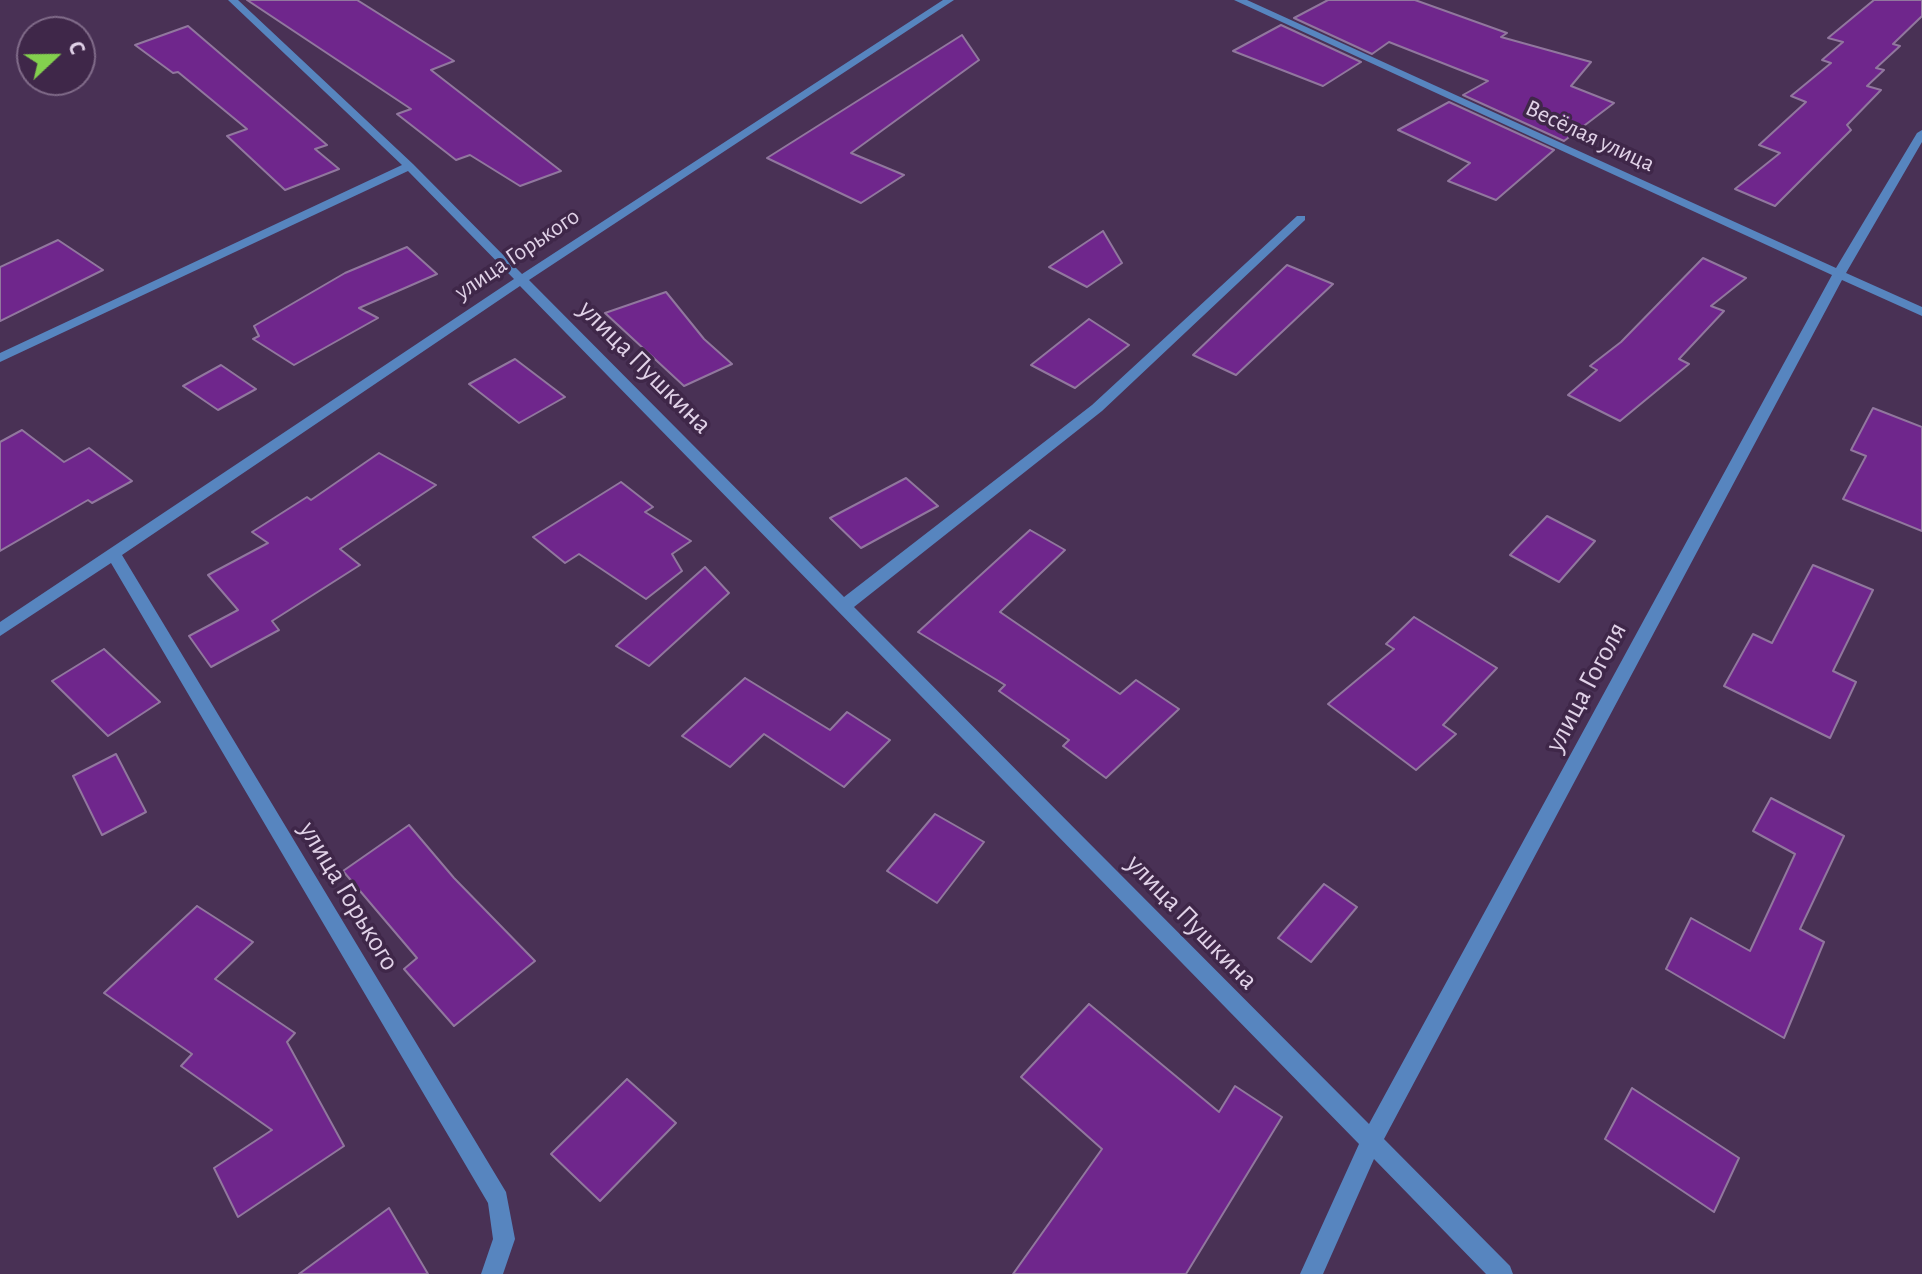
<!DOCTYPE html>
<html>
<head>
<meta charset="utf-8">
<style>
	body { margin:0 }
	#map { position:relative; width:1922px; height:1274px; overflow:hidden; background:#493155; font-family:"Alegreya Sans",sans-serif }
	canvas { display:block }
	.north { position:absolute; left:16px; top:16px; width:80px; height:80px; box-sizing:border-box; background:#3f2749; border:2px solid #806b89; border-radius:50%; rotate:68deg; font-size:22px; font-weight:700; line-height:32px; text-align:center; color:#e1d2e8 }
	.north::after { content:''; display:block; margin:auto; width:28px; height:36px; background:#83d04e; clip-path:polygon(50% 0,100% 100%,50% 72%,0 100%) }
</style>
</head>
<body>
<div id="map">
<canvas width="1922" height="1274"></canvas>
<div class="north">С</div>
</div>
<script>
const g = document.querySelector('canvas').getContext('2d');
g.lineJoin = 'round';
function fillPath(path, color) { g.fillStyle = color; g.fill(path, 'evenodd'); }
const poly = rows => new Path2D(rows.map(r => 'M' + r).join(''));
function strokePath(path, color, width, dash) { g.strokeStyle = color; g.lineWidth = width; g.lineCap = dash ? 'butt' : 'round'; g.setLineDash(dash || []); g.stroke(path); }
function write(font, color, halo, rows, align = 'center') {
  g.font = font + ' "Alegreya Sans",sans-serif'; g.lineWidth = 7; g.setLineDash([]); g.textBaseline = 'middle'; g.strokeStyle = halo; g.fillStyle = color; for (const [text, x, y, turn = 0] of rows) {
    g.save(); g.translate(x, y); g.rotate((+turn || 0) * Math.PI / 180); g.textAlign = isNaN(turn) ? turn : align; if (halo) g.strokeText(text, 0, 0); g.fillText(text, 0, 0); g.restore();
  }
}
const building = poly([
	[247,0,357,0,454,61,431,70,561,171,520,186,470,155,456,160,397,114,411,109,247,0],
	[1328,0,1415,0,1507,33,1501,37,1591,62,1571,86,1614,103,1564,141,1463,95,1488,81,1389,42,1372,54,1294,18,1328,0],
	[1874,0,1922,0,1922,16,1893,44,1900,46,1876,68,1884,70,1867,86,1881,90,1847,125,1851,130,1775,206,1735,189,1780,153,1759,145,1806,102,1791,96,1831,63,1822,60,1843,42,1828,38,1874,0],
	[1281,25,1361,62,1323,86,1233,51,1281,25],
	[188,26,327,145,315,149,339,169,285,190,227,136,247,129,178,72,173,73,135,45,188,26],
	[962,35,979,60,851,153,904,175,861,203,767,158,962,35],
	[1449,102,1554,150,1496,200,1448,181,1470,163,1398,130,1449,102],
	[1103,231,1122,263,1087,287,1049,267,1103,231],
	[58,240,103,270,0,321,0,267,58,240],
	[407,247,437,274,359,308,378,318,294,365,253,339,259,336,254,326,345,273,407,247],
	[1703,258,1746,278,1711,306,1724,311,1679,359,1689,364,1620,421,1568,395,1597,370,1590,366,1621,342,1703,258],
	[1287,265,1333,284,1236,375,1193,355,1287,265],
	[666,292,704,339,732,364,684,386,605,313,666,292],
	[1089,319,1129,345,1075,388,1031,365,1089,319],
	[515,359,565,397,519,423,469,384,515,359],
	[221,365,256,389,218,410,183,386,221,365],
	[1873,408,1922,427,1922,531,1843,499,1866,456,1851,450,1873,408],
	[22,430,64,462,89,448,132,481,92,503,88,500,0,551,0,442,22,430],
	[379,453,436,485,340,549,360,565,272,621,279,630,211,667,189,636,238,610,208,575,268,543,252,532,307,497,311,500,379,453],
	[906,478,938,506,861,548,830,518,906,478],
	[621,482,653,507,645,512,691,541,672,554,682,571,646,599,579,554,565,563,533,537,621,482],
	[1547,516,1595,541,1559,582,1510,555,1547,516],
	[1030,530,1065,550,1000,612,1120,694,1136,680,1179,709,1106,778,1063,746,1069,740,999,691,1005,685,918,632,1030,530],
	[1813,565,1873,590,1833,671,1856,682,1830,738,1724,686,1753,634,1772,643,1813,565],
	[705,567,729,593,649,666,616,646,705,567],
	[1414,617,1497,668,1443,725,1456,734,1416,770,1328,704,1394,649,1386,644,1414,617],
	[104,649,160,702,108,736,52,681,104,649],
	[745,678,830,730,847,712,890,740,844,787,764,734,730,767,682,736,745,678],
	[116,754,146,812,102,835,73,776,116,754],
	[1771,798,1844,836,1800,929,1824,942,1784,1038,1666,969,1691,918,1750,951,1795,854,1753,831,1771,798],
	[935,814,984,842,937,903,887,871,935,814],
	[409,825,454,878,535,961,454,1026,404,969,417,958,343,871,409,825],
	[1324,884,1357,907,1311,962,1278,938,1324,884],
	[197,906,253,942,215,979,295,1033,287,1042,344,1146,238,1217,214,1168,272,1130,181,1066,192,1054,104,993,197,906],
	[1089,1004,1219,1112,1235,1086,1282,1117,1186,1274,1013,1274,1102,1149,1021,1077,1089,1004],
	[627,1079,676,1123,600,1201,551,1154,627,1079],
	[1632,1088,1739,1158,1714,1212,1605,1139,1632,1088],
	[389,1208,428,1274,299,1274,389,1208]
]);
fillPath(building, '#6f268c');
strokePath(building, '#91779e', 2);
fillPath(poly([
	[228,0,238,0,413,164,522,274,943,0,954,0,529,280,844,597,1092,405,1297,216,1305,216,1305,220,1102,411,854,607,1369,1124,1832,275,1234,0,1247,0,1836,268,1917,133,1922,130,1922,142,1846,273,1922,307,1922,316,1842,280,1384,1139,1510,1266,1513,1274,1486,1274,1374,1159,1323,1274,1300,1274,1359,1144,520,286,122,555,506,1192,515,1239,503,1274,481,1274,493,1239,488,1203,111,563,0,636,0,622,514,279,408,171,0,362,0,353,402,165,228,0]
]), '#5785bf');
write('24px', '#e1d2e8', '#3f2749', [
	["Весёлая улица",1590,136,25],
	["улица Горького",517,254,-34]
]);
write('28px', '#e1d2e8', '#3f2749', [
	["улица Пушкина",645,367,45],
	["улица Гоголя",1586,687,-62],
	["улица Горького",349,896,59],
	["улица Пушкина",1192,922,46]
]);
</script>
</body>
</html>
